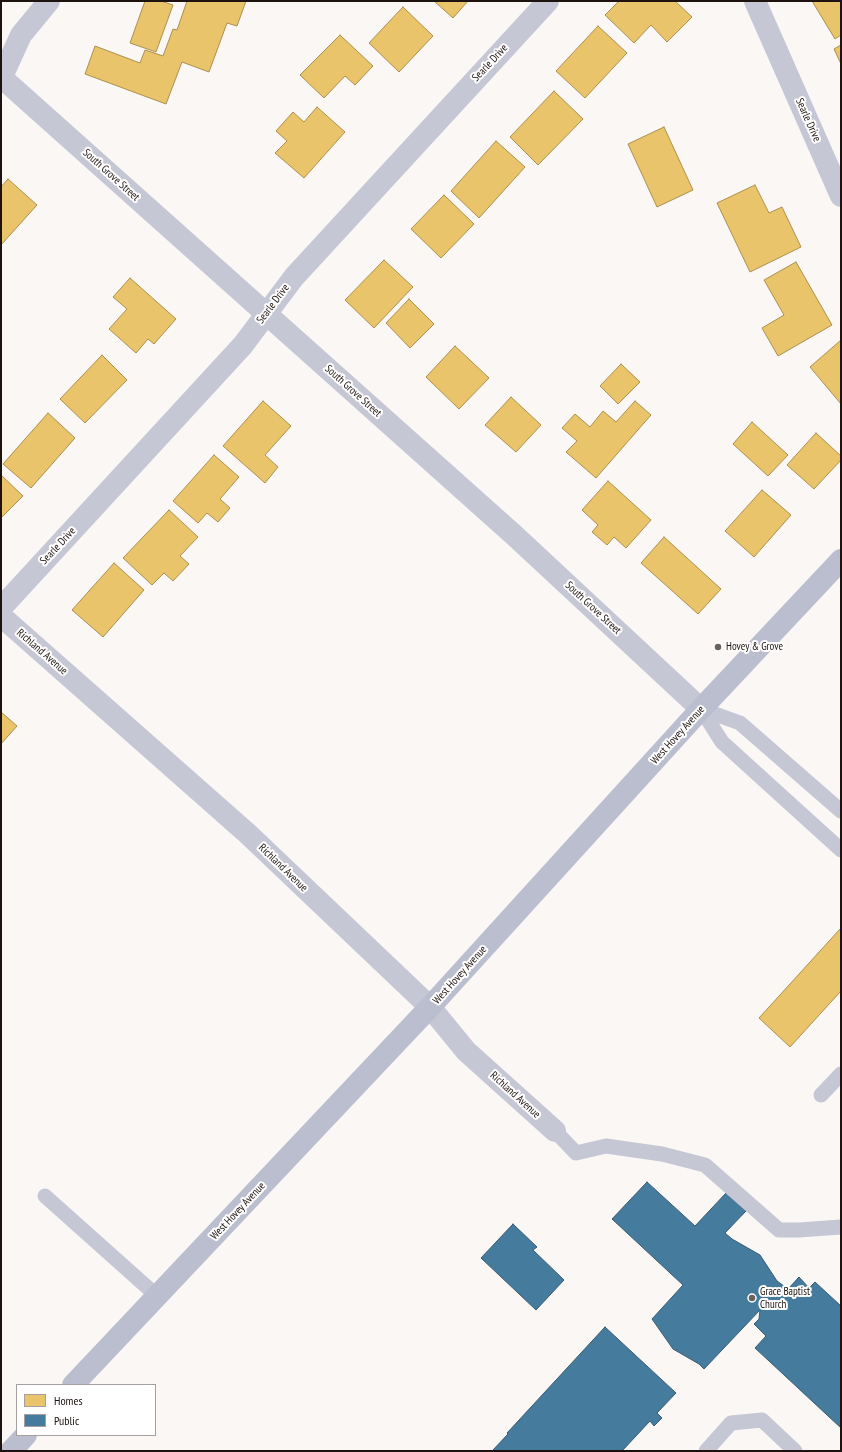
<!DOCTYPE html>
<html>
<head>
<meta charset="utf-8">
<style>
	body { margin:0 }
	#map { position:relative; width:842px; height:1452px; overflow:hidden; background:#fbf7f5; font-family:"PT Sans Narrow",sans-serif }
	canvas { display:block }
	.frame { position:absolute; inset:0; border:2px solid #1d120e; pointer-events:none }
	.legend { position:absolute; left:16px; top:1384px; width:140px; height:52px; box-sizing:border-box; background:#fff; border:1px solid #a5a09f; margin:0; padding:5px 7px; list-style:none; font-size:12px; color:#1d120e }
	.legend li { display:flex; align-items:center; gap:8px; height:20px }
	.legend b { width:20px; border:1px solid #a5a09f }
</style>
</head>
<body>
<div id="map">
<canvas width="842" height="1452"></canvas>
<div class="frame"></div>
<ul class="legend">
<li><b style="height:11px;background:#e9c46a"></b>Homes</li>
<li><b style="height:11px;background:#457b9d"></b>Public</li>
</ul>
</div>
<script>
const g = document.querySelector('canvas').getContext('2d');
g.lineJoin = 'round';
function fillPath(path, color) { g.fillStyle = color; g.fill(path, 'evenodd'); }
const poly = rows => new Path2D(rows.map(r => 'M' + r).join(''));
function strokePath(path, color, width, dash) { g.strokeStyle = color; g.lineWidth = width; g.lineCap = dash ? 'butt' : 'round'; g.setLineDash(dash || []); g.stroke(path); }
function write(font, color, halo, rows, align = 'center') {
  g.font = font + ' "PT Sans Narrow",sans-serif'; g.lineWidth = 4; g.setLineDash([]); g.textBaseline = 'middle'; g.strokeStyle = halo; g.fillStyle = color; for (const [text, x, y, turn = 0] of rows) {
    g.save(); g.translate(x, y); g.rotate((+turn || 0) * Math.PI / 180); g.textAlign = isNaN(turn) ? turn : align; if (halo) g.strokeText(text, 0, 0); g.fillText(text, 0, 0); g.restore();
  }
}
const homes = poly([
	[145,1,161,1,173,5,156,52,130,43,145,1],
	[186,1,246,1,237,26,227,23,209,72,182,62,166,104,85,74,95,46,140,63,145,50,163,56,173,29,177,30,187,1,186,1],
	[434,1,468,1,453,18,434,1],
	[619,1,675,1,692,17,667,42,651,25,634,43,605,15,619,1],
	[812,1,841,1,841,35,835,39,812,1],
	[403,7,433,36,399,72,369,43,403,7],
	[598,26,627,53,585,98,556,71,598,26],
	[340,35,373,66,355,85,345,76,324,98,300,75,340,35],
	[841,45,841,64,834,49,841,45],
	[554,91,583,119,538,165,510,137,554,91],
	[317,107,345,132,304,178,275,153,287,141,276,131,293,112,304,122,317,107],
	[664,127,693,190,657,207,628,144,664,127],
	[496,141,525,167,479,218,451,191,496,141],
	[8,179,37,205,1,245,1,187,8,179],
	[755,185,769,213,782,207,801,247,750,272,717,203,755,185],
	[444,195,474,224,441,258,411,229,444,195],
	[384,260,413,287,374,328,345,300,384,260],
	[796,262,832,325,778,356,762,328,784,315,764,280,796,262],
	[130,278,176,319,154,344,148,339,136,353,109,329,127,309,113,297,130,278],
	[409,299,434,324,410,348,386,323,409,299],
	[841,340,841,404,810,367,841,340],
	[455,346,489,378,459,409,426,377,455,346],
	[102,355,127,380,85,423,60,399,102,355],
	[621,364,640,382,618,404,600,386,621,364],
	[511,397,541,425,516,452,485,425,511,397],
	[263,401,291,426,265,455,278,467,265,483,223,446,263,401],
	[635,401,651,415,596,478,566,452,577,441,562,428,575,414,590,427,603,411,616,422,635,401],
	[48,413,75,438,31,488,3,464,48,413],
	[752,422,788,455,768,476,733,444,752,422],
	[816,433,841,456,841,460,814,489,787,465,816,433],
	[214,455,239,477,220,499,230,508,218,522,207,513,198,523,173,501,214,455],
	[1,475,23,496,1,518,1,475],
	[608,481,651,520,626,548,614,537,607,545,592,532,598,525,582,510,608,481],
	[762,490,791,515,754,557,725,531,762,490],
	[169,510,198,537,180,556,189,564,173,581,164,573,152,585,123,558,169,510],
	[664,537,721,589,698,614,641,563,664,537],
	[114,563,144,590,103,637,72,610,114,563],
	[1,712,17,726,1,744,1,712],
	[841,928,841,991,790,1047,759,1018,841,928]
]);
fillPath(homes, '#e9c46a');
strokePath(homes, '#ac8f4e', 1);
const public = poly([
	[647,1182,695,1226,726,1193,746,1211,725,1233,732,1239,760,1255,777,1281,788,1289,799,1277,809,1288,815,1282,841,1306,841,1428,755,1348,766,1336,754,1324,759,1319,760,1310,704,1369,699,1364,673,1349,652,1319,683,1285,612,1219,647,1182],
	[513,1224,537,1247,533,1250,564,1280,536,1310,481,1258,513,1224],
	[605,1327,676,1393,657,1413,662,1418,654,1426,650,1421,622,1451,492,1451,508,1434,507,1433,605,1327]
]);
fillPath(public, '#457b9d');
strokePath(public, '#395c72', 1);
strokePath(poly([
	[701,709,722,742,841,850],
	[701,709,740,723,841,811],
	[821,1095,841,1074],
	[555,1131,576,1153,606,1146,662,1154,705,1165,779,1230,799,1230,841,1227],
	[45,1196,157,1296],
	[706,1451,731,1423,762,1420,795,1451]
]), '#c6c7d5', 15);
strokePath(poly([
	[755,1,841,196],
	[1,77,514,535,701,709],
	[1,79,21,35,49,1],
	[1,608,243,345,294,277,548,1],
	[1,616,248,834,430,1007,466,1051,555,1131]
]), '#c6c7d5', 22);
strokePath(poly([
	[73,1385,430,1007,701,709,841,560],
	[11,1451,26,1435]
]), '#bbbece', 22);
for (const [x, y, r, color] of [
	[718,647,4,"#6b625f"],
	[752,1298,4,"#6b625f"]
]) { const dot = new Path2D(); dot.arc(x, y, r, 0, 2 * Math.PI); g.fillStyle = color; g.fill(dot); strokePath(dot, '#fff', 1.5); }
write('11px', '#1d120e', '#fff', [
	["Searle Drive",490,63,-47],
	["Searle Drive",808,120,66],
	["South Grove Street",111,175,42],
	["Searle Drive",273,304,-53],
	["South Grove Street",353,391,42],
	["Searle Drive",58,546,-47],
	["South Grove Street",593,608,43],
	["Richland Avenue",42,652,41],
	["West Hovey Avenue",678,735,-48],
	["Richland Avenue",283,868,44],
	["West Hovey Avenue",460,975,-48],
	["Richland Avenue",515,1095,42],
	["West Hovey Avenue",238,1211,-47]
]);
write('11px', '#1d120e', '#fff', [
	["Hovey & Grove",726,647],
	["Grace Baptist",760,1292],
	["Church",760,1305]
], 'left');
</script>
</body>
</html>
